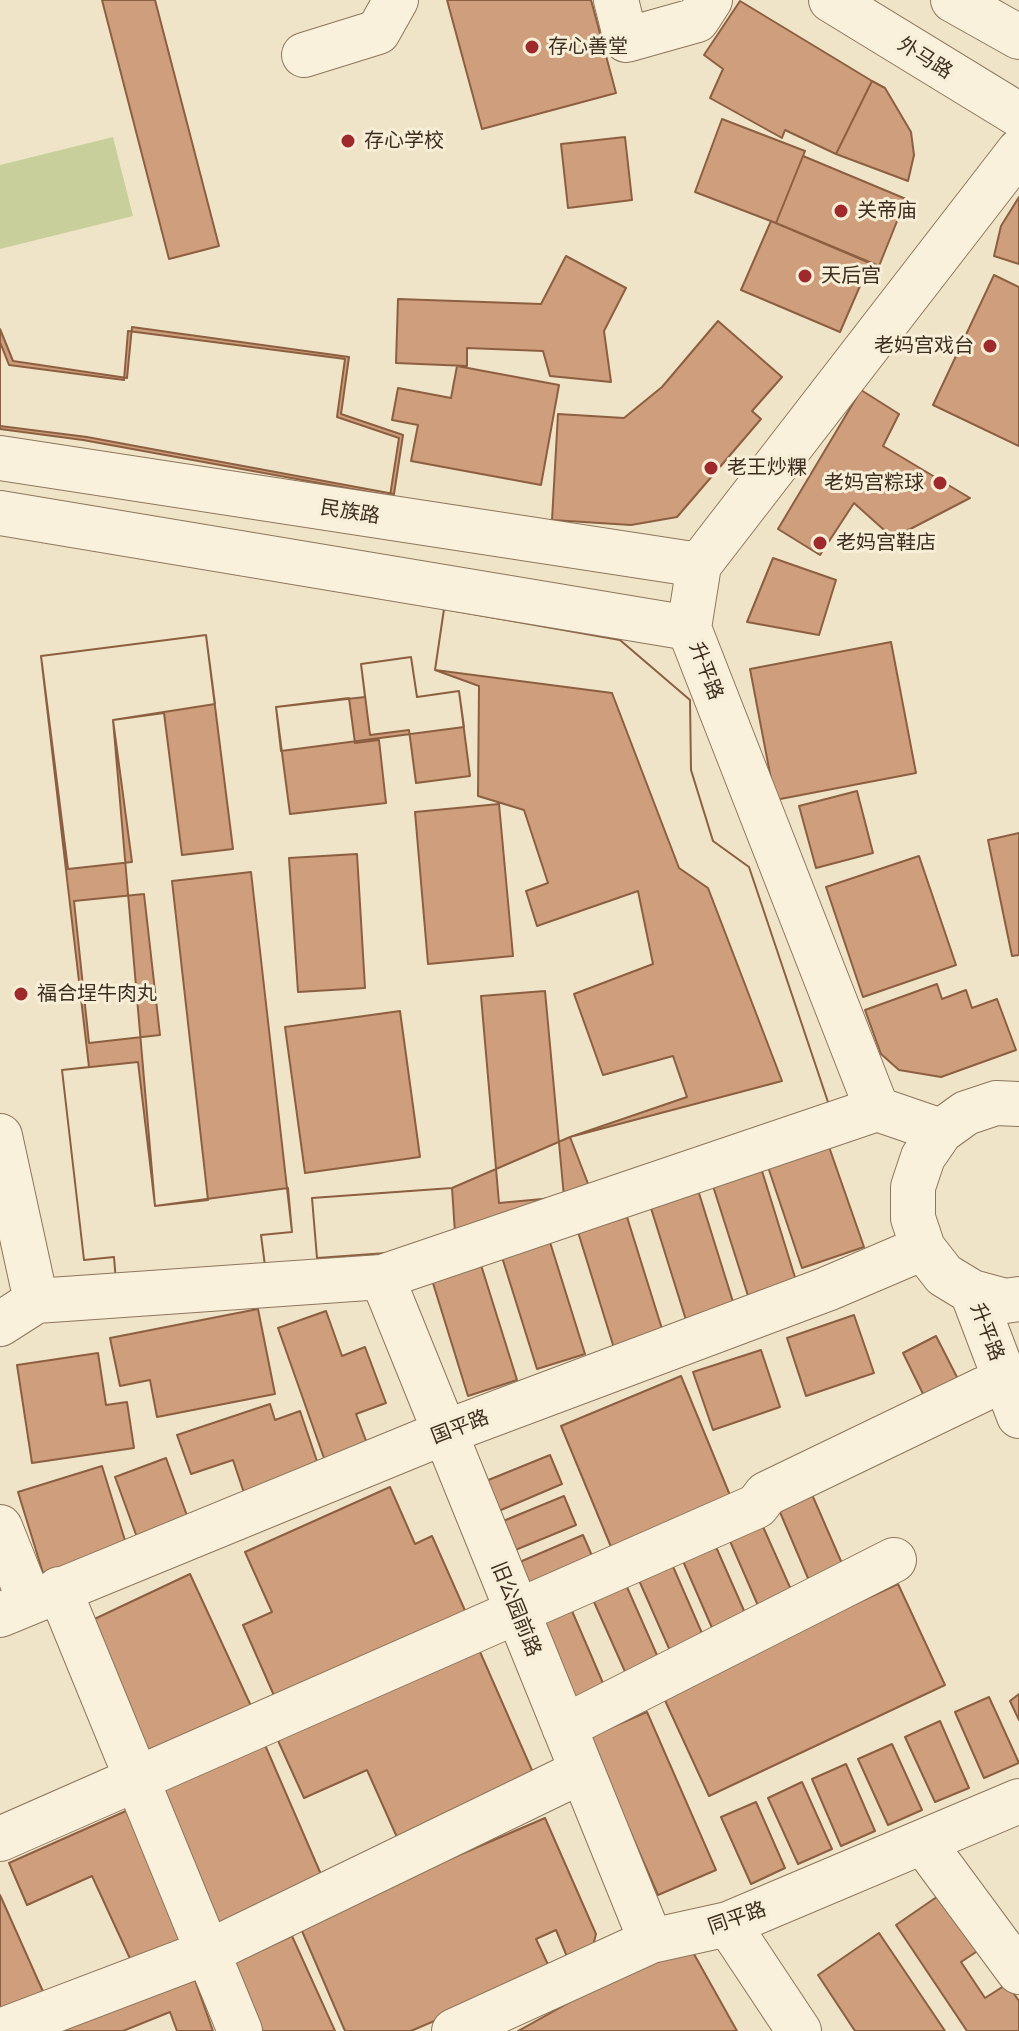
<!DOCTYPE html>
<html>
<head>
<meta charset="utf-8">
<style>
	body { margin:0 }
	canvas { display:block; background:#f0e4c8 }
</style>
</head>
<body>
<canvas width="1019" height="2031"></canvas>
<script>
const g = document.querySelector('canvas').getContext('2d');
g.lineJoin = 'round';
function fillPath(path, color) { g.fillStyle = color; g.fill(path, 'evenodd'); }
const poly = rows => new Path2D(rows.map(r => 'M' + r).join(''));
function strokePath(path, color, width, dash) { g.strokeStyle = color; g.lineWidth = width; g.lineCap = dash ? 'butt' : 'round'; g.setLineDash(dash || []); g.stroke(path); }
function write(font, color, halo, rows, align = 'center') {
  g.font = font + ' "Playfair Display","Noto Sans SC",serif'; g.lineWidth = 6; g.setLineDash([]); g.textBaseline = 'middle'; g.strokeStyle = halo; g.fillStyle = color; for (const [text, x, y, turn = 0] of rows) {
    g.save(); g.translate(x, y); g.rotate((+turn || 0) * Math.PI / 180); g.textAlign = isNaN(turn) ? turn : align; if (halo) g.strokeText(text, 0, 0); g.fillText(text, 0, 0); g.restore();
  }
}
fillPath(poly([
	[113,137,133,216,0,249,0,165]
]), '#c9cf9b');
const building = poly([
	[102,0,155,0,219,246,169,259,102,0],
	[447,0,591,0,616,93,482,129,447,0],
	[740,1,872,81,836,154,785,130,782,138,710,98,723,69,704,55,740,1],
	[872,81,885,88,911,132,914,155,908,181,836,154,872,81],
	[722,119,805,151,776,223,695,192,722,119],
	[625,137,632,200,568,208,561,144,625,137],
	[803,156,906,199,879,266,776,223,803,156],
	[1019,197,1019,264,994,256,1001,226,1019,197],
	[771,221,870,263,840,332,741,290,771,221],
	[566,256,626,288,604,331,611,382,550,376,543,351,467,348,467,366,396,363,398,299,541,304,566,256],
	[994,275,1019,287,1019,446,933,405,994,275],
	[718,321,782,377,752,411,761,419,677,517,631,525,552,520,558,414,624,418,662,387,718,321],
	[132,327,349,357,341,414,403,435,394,494,87,437,0,426,0,329,13,361,127,378,132,327],
	[128,331,345,359,337,417,399,438,390,496,83,440,0,429,0,342,9,365,124,380,128,331],
	[457,366,559,385,541,485,411,461,418,425,392,420,398,388,451,398,457,366],
	[861,390,899,414,883,446,970,498,893,538,854,503,820,555,778,529,861,390],
	[773,558,836,580,819,635,747,622,773,558],
	[444,609,620,640,690,700,691,770,713,841,749,867,831,1111,592,1194,570,1137,687,1097,673,1056,603,1075,574,994,653,964,638,891,537,926,526,891,548,883,524,810,478,796,479,686,435,670,444,609],
	[444,609,620,640,690,700,691,770,713,841,749,867,831,1111,456,1248,317,1258,312,1198,452,1188,570,1137,782,1081,708,888,679,868,612,693,435,670,444,609],
	[206,635,233,849,182,855,164,713,113,720,132,862,68,869,41,656,206,635],
	[206,635,215,704,113,720,155,1206,288,1188,292,1232,261,1235,265,1266,116,1282,114,1257,84,1260,62,1070,89,1067,41,656,206,635],
	[891,642,916,773,775,800,750,669,891,642],
	[411,657,417,697,459,691,470,776,416,783,409,730,370,735,361,664,411,657],
	[411,657,417,697,459,691,464,727,281,751,276,707,365,697,361,664,411,657],
	[349,698,355,743,379,740,386,803,290,814,276,707,349,698],
	[857,791,873,853,816,868,799,806,857,791],
	[499,804,513,956,428,964,415,812,499,804],
	[1019,833,1019,955,1012,956,988,840,1019,833],
	[357,854,365,988,298,992,289,858,357,854],
	[919,856,956,965,863,997,826,887,919,856],
	[251,872,292,1232,261,1235,265,1266,116,1282,114,1257,84,1260,62,1070,138,1062,155,1206,208,1200,172,881,251,872],
	[144,894,160,1035,89,1043,74,901,144,894],
	[937,984,942,999,966,990,972,1008,997,999,1016,1050,941,1077,899,1070,881,1054,865,1010,937,984],
	[545,991,564,1197,499,1203,481,996,545,991],
	[400,1011,420,1157,305,1173,285,1027,400,1011],
	[828,1144,864,1247,802,1268,767,1164,828,1144],
	[762,1171,798,1287,750,1302,713,1186,762,1171],
	[452,1188,456,1248,317,1258,312,1198,452,1188],
	[698,1190,734,1305,686,1320,650,1205,698,1190],
	[627,1217,663,1332,614,1348,578,1232,627,1217],
	[549,1239,585,1354,537,1369,501,1254,549,1239],
	[481,1265,517,1380,468,1396,432,1280,481,1265],
	[258,1309,275,1394,157,1417,150,1380,120,1386,110,1338,258,1309],
	[326,1311,342,1356,365,1347,386,1403,356,1414,368,1446,325,1461,278,1328,326,1311],
	[854,1315,874,1373,806,1396,787,1338,854,1315],
	[936,1336,961,1385,927,1402,903,1353,936,1336],
	[761,1350,780,1407,713,1430,693,1372,761,1350],
	[98,1353,106,1405,127,1402,134,1448,32,1463,17,1365,98,1353],
	[681,1376,734,1505,614,1554,561,1426,681,1376],
	[270,1404,275,1420,300,1411,320,1470,245,1496,233,1460,191,1474,177,1435,270,1404],
	[550,1455,562,1484,494,1513,481,1483,550,1455],
	[166,1458,189,1521,138,1540,115,1477,166,1458],
	[102,1466,127,1547,43,1573,18,1492,102,1466],
	[807,1483,847,1575,813,1590,774,1498,807,1483],
	[390,1487,415,1544,432,1536,467,1615,276,1700,243,1625,272,1612,245,1552,390,1487],
	[564,1496,576,1525,508,1553,496,1524,564,1496],
	[756,1511,797,1603,763,1617,723,1525,756,1511],
	[709,1531,749,1622,716,1637,676,1545,709,1531],
	[583,1535,596,1565,528,1594,515,1564,583,1535],
	[668,1555,708,1647,675,1662,634,1569,668,1555],
	[190,1574,251,1706,147,1754,86,1623,190,1574],
	[623,1578,664,1671,631,1685,590,1593,623,1578],
	[898,1584,945,1685,709,1796,662,1694,898,1584],
	[569,1604,609,1697,576,1711,536,1619,569,1604],
	[477,1645,538,1784,400,1844,367,1770,304,1798,275,1734,477,1645],
	[1019,1694,1019,1720,1010,1701,1019,1694],
	[989,1697,1019,1763,984,1778,955,1712,989,1697],
	[647,1712,716,1870,658,1895,589,1737,647,1712],
	[940,1721,969,1788,935,1802,905,1737,940,1721],
	[262,1738,323,1879,217,1925,156,1785,262,1738],
	[892,1744,922,1810,888,1825,858,1759,892,1744],
	[846,1764,875,1831,841,1846,812,1779,846,1764],
	[802,1782,832,1849,798,1864,768,1798,802,1782],
	[756,1802,785,1868,751,1884,721,1817,756,1802],
	[128,1810,186,1940,133,1965,92,1876,27,1905,9,1863,128,1810],
	[545,1818,596,1934,592,1950,568,1959,556,1930,536,1939,551,1971,411,2031,345,2031,299,1924,545,1818],
	[941,1894,979,1950,961,1962,985,1998,1007,1984,1019,2001,1019,2031,967,2031,896,1925,941,1894],
	[0,1895,45,1996,0,2017,0,1895],
	[879,1933,945,2031,855,2031,818,1975,879,1933],
	[292,1936,335,2031,252,2031,223,1967,292,1936],
	[685,1938,737,2031,518,2031,685,1938],
	[190,1966,213,2031,177,2031,170,2012,123,2031,25,2031,190,1966]
]);
fillPath(building, '#cf9f7d');
strokePath(building, '#8d5f41', 2);
const minor = poly([
	[616,0,626,40,697,20,710,0],
	[831,0,1019,115],
	[953,0,1019,37],
	[304,55,378,32,396,0],
	[0,458,699,565],
	[0,513,689,628],
	[1019,1104,996,1103,966,1113,941,1131,923,1157,913,1187,913,1218,923,1248,944,1275,972,1292,1005,1301,1019,1299],
	[941,1131,877,1109,689,628,699,565,1019,151],
	[0,1136,36,1301],
	[382,1277,651,1941],
	[972,1292,1019,1416],
	[0,1324,36,1301,382,1277,877,1109],
	[0,1527,30,1602],
	[59,1589,240,2031],
	[0,1615,443,1433,827,1289,923,1248],
	[564,1727,894,1560],
	[0,1839,757,1506,766,1494,984,1389],
	[923,1842,1019,1972],
	[728,1924,799,2031],
	[0,2031,208,1952,582,1771],
	[454,2031,651,1941,728,1924,1019,1801]
]);
strokePath(minor, '#8d765c', 46);
strokePath(minor, '#faf1dc', 44);
for (const [x, y, r, color] of [
	[532,47,8,"#9e2a2b"],
	[348,141,8,"#9e2a2b"],
	[841,211,8,"#9e2a2b"],
	[805,276,8,"#9e2a2b"],
	[990,346,8,"#9e2a2b"],
	[711,468,8,"#9e2a2b"],
	[940,483,8,"#9e2a2b"],
	[820,543,8,"#9e2a2b"],
	[21,994,8,"#9e2a2b"]
]) { const dot = new Path2D(); dot.arc(x, y, r, 0, 2 * Math.PI); g.fillStyle = color; g.fill(dot); strokePath(dot, '#f7eed8', 3); }
write('20px', '#3d2e20', '#f7eed8', [
	["存心善堂",548,47],
	["存心学校",364,141],
	["关帝庙",857,211],
	["天后宫",821,276],
	["老妈宫戏台",974,346,"right"],
	["老王炒粿",727,468],
	["老妈宫粽球",924,483,"right"],
	["老妈宫鞋店",836,543],
	["福合埕牛肉丸",37,994]
], 'left');
write('20px', '#3d2e20', '#f7eed8', [
	["外马路",925,58,32],
	["民族路",350,512,9],
	["升平路",706,671,69],
	["升平路",987,1332,69],
	["国平路",460,1427,-21],
	["旧公园前路",516,1609,68],
	["同平路",737,1918,-19]
]);
</script>
</body>
</html>
